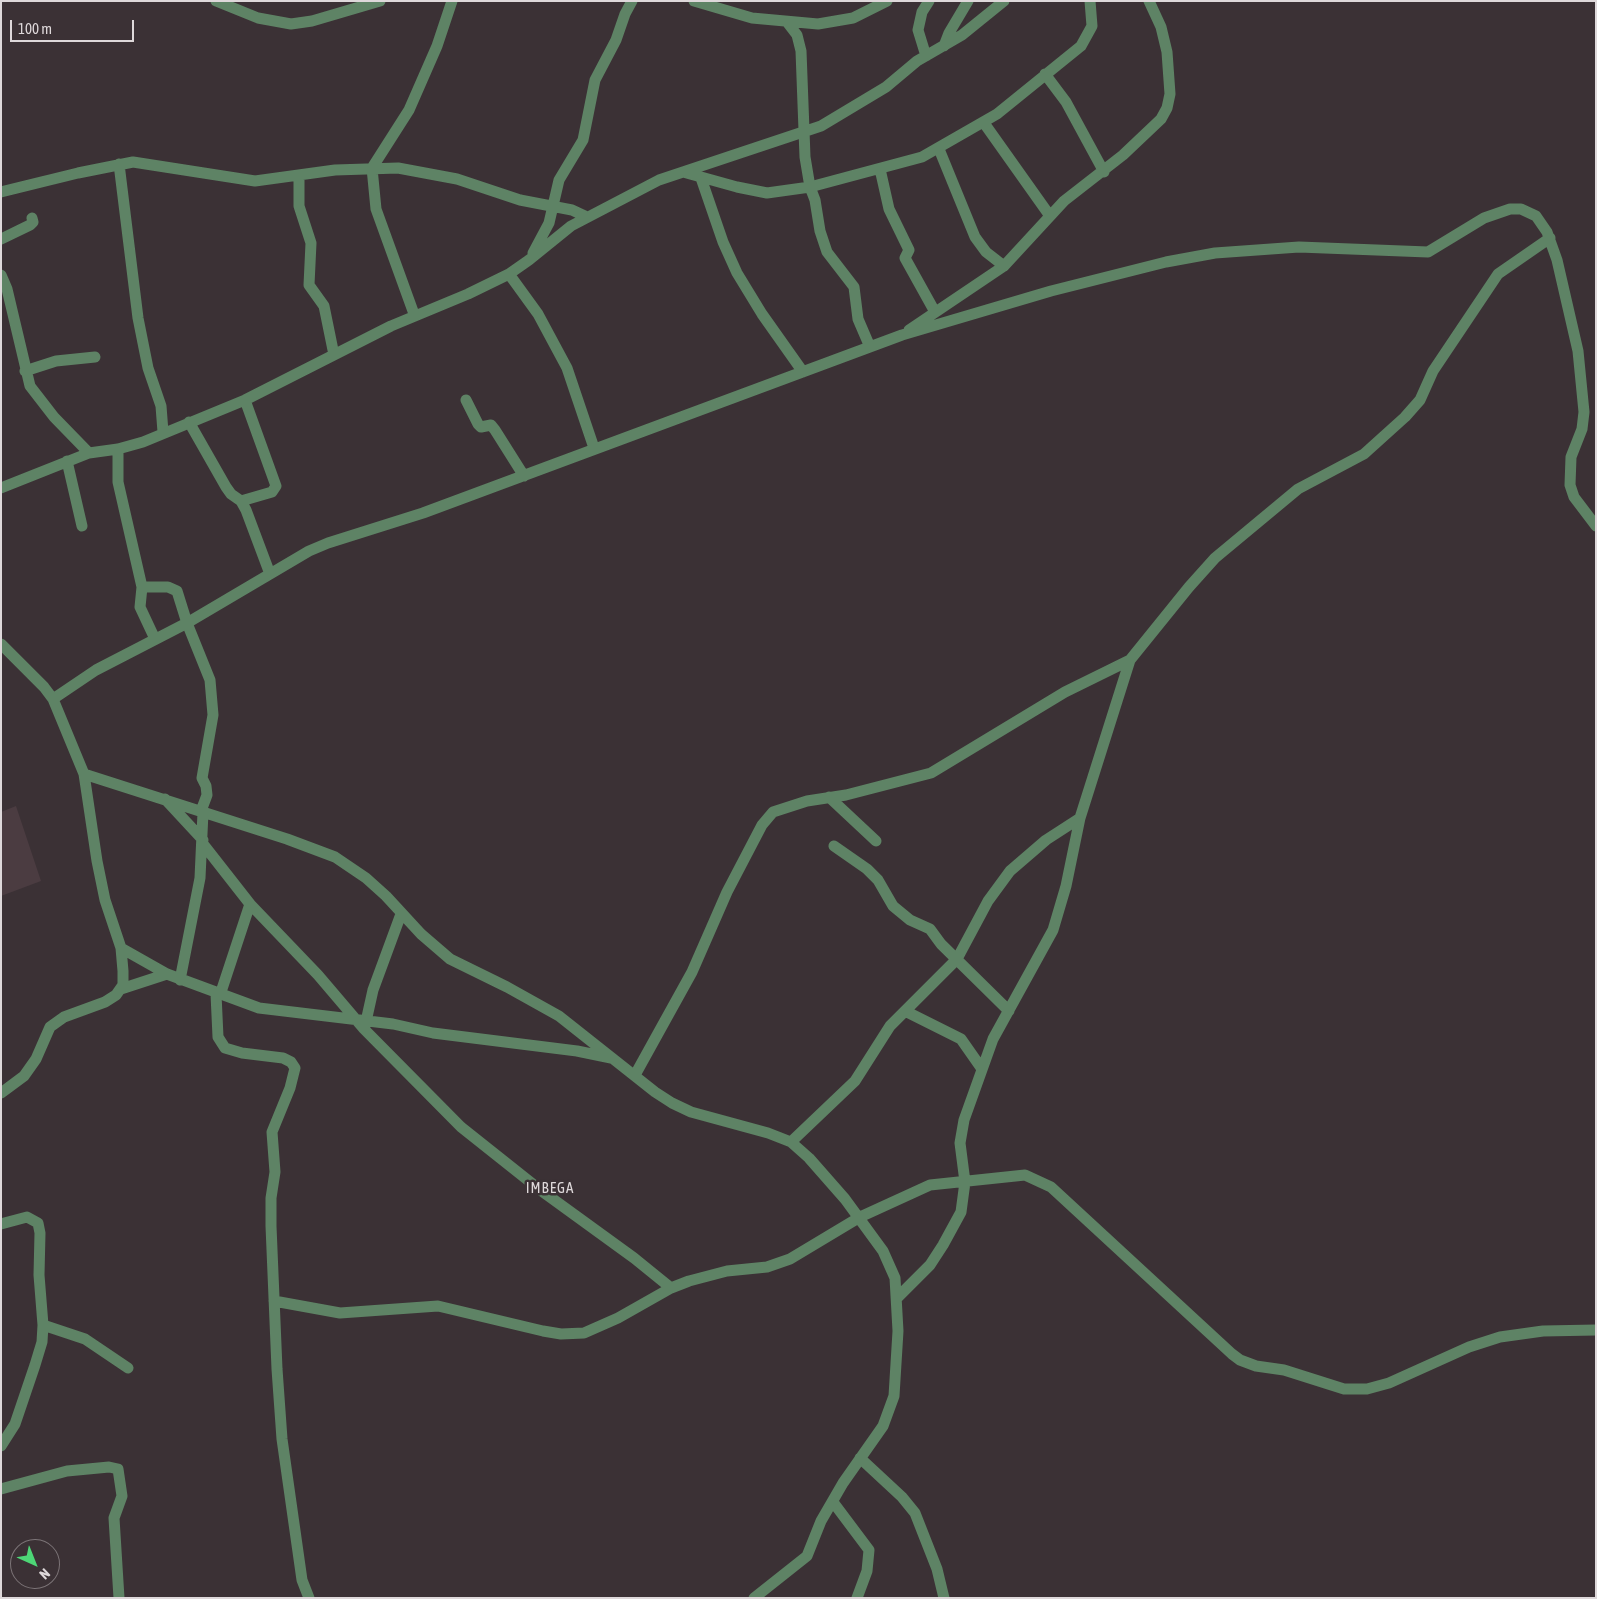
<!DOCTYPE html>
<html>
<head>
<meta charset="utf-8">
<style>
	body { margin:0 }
	#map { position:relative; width:1597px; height:1599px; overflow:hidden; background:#3b3135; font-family:"Asap Condensed",sans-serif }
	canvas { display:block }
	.frame { position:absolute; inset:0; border:2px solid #ded8da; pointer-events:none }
	.north { position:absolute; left:10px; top:1539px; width:50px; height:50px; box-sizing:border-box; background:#3b3135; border:1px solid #7c7477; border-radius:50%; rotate:136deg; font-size:14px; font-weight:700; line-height:20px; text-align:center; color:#ded8da }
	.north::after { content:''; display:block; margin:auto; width:18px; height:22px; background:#4dd676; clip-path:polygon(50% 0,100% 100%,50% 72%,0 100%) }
	.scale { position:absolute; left:10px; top:20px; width:124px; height:22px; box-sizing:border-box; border:2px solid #ded8da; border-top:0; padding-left:6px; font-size:15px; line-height:18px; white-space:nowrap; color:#ded8da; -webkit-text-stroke:4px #3b3135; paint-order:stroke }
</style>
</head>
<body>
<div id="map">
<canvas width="1597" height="1599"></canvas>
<div class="frame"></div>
<div class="north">N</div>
<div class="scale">100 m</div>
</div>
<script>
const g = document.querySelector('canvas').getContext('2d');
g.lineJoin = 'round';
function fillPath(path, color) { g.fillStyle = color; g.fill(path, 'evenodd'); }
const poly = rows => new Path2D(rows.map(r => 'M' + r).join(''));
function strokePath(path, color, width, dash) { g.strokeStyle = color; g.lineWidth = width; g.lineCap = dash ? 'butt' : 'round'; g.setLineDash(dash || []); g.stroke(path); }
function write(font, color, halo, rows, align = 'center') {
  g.font = font + ' "Asap Condensed",sans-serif'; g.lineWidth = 5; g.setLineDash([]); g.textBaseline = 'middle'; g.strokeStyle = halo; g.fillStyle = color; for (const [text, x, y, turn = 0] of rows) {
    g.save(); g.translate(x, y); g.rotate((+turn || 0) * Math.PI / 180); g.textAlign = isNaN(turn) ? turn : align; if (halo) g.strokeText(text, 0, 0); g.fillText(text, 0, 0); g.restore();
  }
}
fillPath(poly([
	[16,806,41,881,1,896,1,812]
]), '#4b3c41');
strokePath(poly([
	[216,1,258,18,291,24,312,21,380,1],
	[694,1,752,18,818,24,853,18,887,1],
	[787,22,797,35,801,51,805,157,810,187,815,200,820,231,827,252,854,287,858,319,870,347],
	[944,46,949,33,968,1],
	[926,56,918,30,922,12,929,1],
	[1045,74,1066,102,1104,172],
	[984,123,1050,216],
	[939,149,975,237,986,252,1004,266],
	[119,164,138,318,148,368,161,406,163,432],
	[880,169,889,209,909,250,905,258,935,312],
	[683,172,737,187,767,193,810,187,922,157,997,114,1081,46,1092,26,1090,1],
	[299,175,299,206,311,243,309,285,324,306,334,355],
	[701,178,723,242,737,273,762,314,803,372],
	[1,192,78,173,133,162,255,181,335,170,398,168,457,179,520,200,572,210,587,217],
	[1,239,30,225,33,222,32,218],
	[533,253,549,223,559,180,583,140,595,80,616,40,625,14,632,1],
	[509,274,538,314,567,368,594,448],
	[1,275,7,289,30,386,54,417,89,453],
	[414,314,376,209,372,168,409,110,437,46,452,1],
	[909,330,1004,266,1064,201,1123,155,1161,119,1167,108,1170,94,1167,52,1161,27,1149,1],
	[25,371,56,361,95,357],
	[466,400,478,424,481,427,491,425,495,430,524,476],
	[189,422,226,487,231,494,241,501,246,510,270,574],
	[118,449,118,482,142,587,140,607,155,639],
	[67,461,82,526],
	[1,488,89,453,118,449,143,442,245,400,391,326,468,294,509,274,529,260,571,226,659,180,821,126,886,87,917,61,962,35,1004,1],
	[241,501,272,492,276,486,245,400],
	[142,587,168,587,177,591,187,623,210,680,213,715,202,778,206,786,207,795,201,811],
	[1,644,44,687,53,699,84,774,97,861,105,900,121,948,123,971,123,985,116,995,105,1002,64,1017,50,1027,36,1059,24,1076,1,1093],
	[53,699,96,670,187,623,309,551,328,543,423,513,902,335,1051,291,1166,262,1215,253,1299,247,1428,252,1484,218,1510,209,1521,209,1536,216,1547,232,1557,260,1578,351,1584,412,1582,429,1571,457,1570,485,1574,497,1596,526],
	[84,774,287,839,335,857,366,878,386,896,421,934,450,959,507,987,559,1016,655,1092,672,1103,691,1112,768,1133,791,1142,809,1158,845,1199,883,1251,895,1278,898,1331,894,1396,883,1426,843,1483,821,1521,807,1556,754,1598],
	[829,797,876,841],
	[165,799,203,840],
	[203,844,250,904,220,995],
	[834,846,867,869,878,880,893,906,910,920,930,929,941,944,1009,1011],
	[250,904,318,975,364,1029,461,1127,539,1189,634,1258,671,1288],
	[121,948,167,974,259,1008,393,1024,433,1033,577,1051,611,1058],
	[180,980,200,878,203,812],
	[121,989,167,974],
	[216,994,218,1037,225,1048,242,1053,283,1058,291,1062,295,1068,290,1088,272,1132,275,1172,271,1198,271,1226,277,1369,282,1439,302,1580,309,1598],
	[905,1011,961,1039,982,1069],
	[365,1026,373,990,401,914],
	[635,1075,692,972,727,892,762,825,773,812,807,801,846,795,931,773,1065,692,1130,660,1189,587,1215,558,1298,489,1364,454,1405,417,1420,400,1433,371,1498,274,1550,238],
	[791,1142,855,1081,890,1026,957,959,988,901,1010,871,1046,840,1080,818],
	[1,1224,27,1217,38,1223,40,1233,39,1275,43,1325,42,1342,35,1365,15,1424,1,1446],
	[897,1298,930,1265,943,1245,961,1212,965,1182,960,1143,964,1120,993,1039,1053,930,1066,886,1080,818,1130,660],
	[274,1301,340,1313,438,1306,543,1331,561,1334,584,1333,618,1318,671,1288,689,1281,727,1271,767,1267,790,1259,860,1217,930,1185,1025,1175,1051,1187,1232,1354,1240,1360,1256,1366,1284,1370,1344,1389,1367,1389,1389,1383,1469,1347,1500,1337,1543,1331,1596,1330],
	[43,1325,85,1339,128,1368],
	[860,1458,902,1497,915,1513,937,1569,944,1598],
	[1,1489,67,1471,109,1467,118,1469,122,1496,114,1518,119,1598],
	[833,1502,869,1550,867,1571,857,1598]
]), '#5e8365', 11);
g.letterSpacing = '1px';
write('15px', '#ded8da', '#3b3135', [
	["IMBEGA",550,1188]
]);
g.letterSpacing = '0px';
</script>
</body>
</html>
